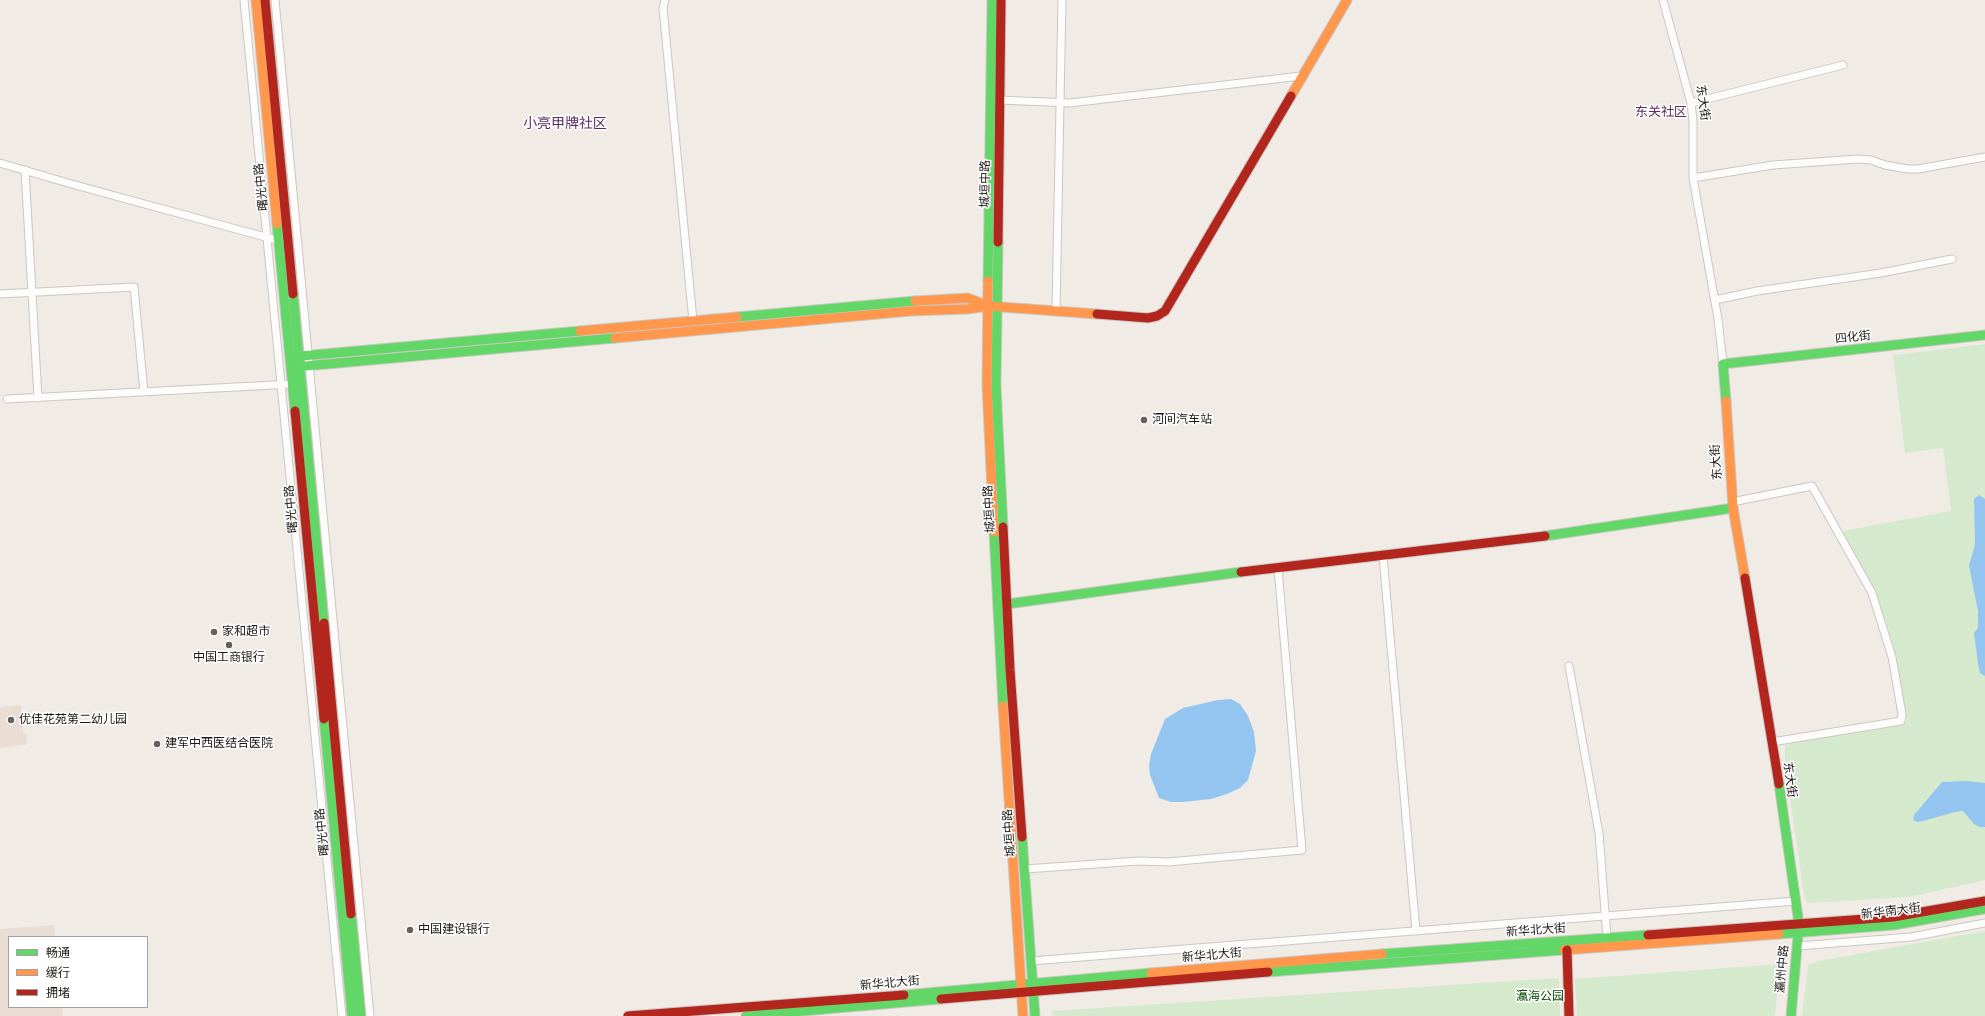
<!DOCTYPE html>
<html>
<head>
<meta charset="utf-8">
<style>
	body { margin:0 }
	#map { position:relative; width:1985px; height:1016px; overflow:hidden; background:#f1ebe6; font-family:"Nunito Sans","Noto Sans SC",sans-serif }
	canvas { display:block }
	.legend { position:absolute; left:8px; top:936px; width:140px; height:72px; box-sizing:border-box; background:#fff; border:1px solid #a4a2a1; margin:0; padding:5px 7px; list-style:none; font-size:12px; color:#1c1714 }
	.legend li { display:flex; align-items:center; gap:8px; height:20px }
	.legend b { width:20px; border:1px solid #a4a2a1 }
</style>
</head>
<body>
<div id="map">
<canvas width="1985" height="1016"></canvas>
<ul class="legend">
<li><b style="height:5px;background:#63d668"></b>畅通</li>
<li><b style="height:5px;background:#ff974d"></b>缓行</li>
<li><b style="height:5px;background:#b3261e"></b>拥堵</li>
</ul>
</div>
<script>
const g = document.querySelector('canvas').getContext('2d');
g.lineJoin = 'round';
function fillPath(path, color) { g.fillStyle = color; g.fill(path, 'evenodd'); }
const poly = rows => new Path2D(rows.map(r => 'M' + r).join(''));
function strokePath(path, color, width, dash) { g.strokeStyle = color; g.lineWidth = width; g.lineCap = dash ? 'butt' : 'round'; g.setLineDash(dash || []); g.stroke(path); }
function write(font, color, halo, rows, align = 'center') {
  g.font = font + ' "Nunito Sans","Noto Sans SC",sans-serif'; g.lineWidth = 3; g.setLineDash([]); g.textBaseline = 'middle'; g.strokeStyle = halo; g.fillStyle = color; for (const [text, x, y, turn = 0] of rows) {
    g.save(); g.translate(x, y); g.rotate((+turn || 0) * Math.PI / 180); g.textAlign = isNaN(turn) ? turn : align; if (halo) g.strokeText(text, 0, 0); g.fillText(text, 0, 0); g.restore();
  }
}
fillPath(poly([
	[21,705,23,732,27,735,27,743,25,745,0,748,0,707],
	[54,925,55,937,9,937,9,1007,62,1007,63,1016,0,1016,0,929]
]), '#eaded4');
fillPath(poly([
	[1985,344,1985,880,1910,897,1807,903,1804,895,1785,764,1785,745,1795,741,1904,724,1907,722,1891,638,1874,588,1842,531,1951,511,1943,448,1905,453,1893,355],
	[1985,931,1985,1016,1802,1016,1808,965,1818,961],
	[1780,964,1775,1016,1577,1016,1575,979],
	[1559,978,1560,1016,1053,1016,1052,1011]
]), '#d5eacd');
fillPath(poly([
	[1979,495,1985,499,1985,676,1980,673,1978,664,1974,633,1978,628,1978,611,1969,566,1975,544,1974,499],
	[1231,699,1240,704,1248,716,1254,732,1256,751,1248,780,1240,788,1227,794,1211,799,1183,802,1171,802,1159,798,1150,775,1149,766,1151,754,1165,719,1183,708,1218,700],
	[1966,781,1985,783,1985,827,1980,827,1974,824,1963,811,1955,812,1923,821,1918,822,1913,820,1914,815,1942,782]
]), '#94c5f0');
const street = poly([
	[244,0,342,1016],
	[275,0,370,1016],
	[665,0,663,8,693,321],
	[1663,0,1691,103,1693,120,1693,178,1718,319,1723,364],
	[999,100,1070,103,1301,76],
	[1691,103,1843,65],
	[0,163,75,185,280,241],
	[25,170,38,398],
	[1693,178,1773,165,1858,159,1871,160,1885,165,1908,169,1918,169,1985,157],
	[0,294,134,287,144,392],
	[1715,300,1757,291,1881,273,1952,259],
	[1056,311,1062,0],
	[7,399,293,384],
	[1732,502,1812,486,1872,593,1892,657,1902,714,1901,721,1772,742],
	[1383,556,1416,931],
	[1569,666,1599,833,1607,938],
	[1025,869,1139,861,1168,862,1302,850,1278,568],
	[1798,946,1911,937,1985,923],
	[1031,961,1796,901]
]);
const fast = poly([
	[277,224,295,411],
	[998,242,996,386,1003,527],
	[988,281,992,0],
	[293,294,324,623],
	[737,317,915,301],
	[290,357,580,331],
	[294,367,615,338],
	[1726,401,1723,364,1985,335],
	[994,532,1003,706],
	[1545,536,1733,508],
	[1007,604,1241,572],
	[324,719,352,1016],
	[1779,784,1799,924,1791,1016],
	[1022,837,1035,1016],
	[351,914,361,1016],
	[1779,934,1894,925,1985,909],
	[1382,954,1648,935],
	[1268,972,1564,950],
	[904,995,1151,973],
	[746,1016,941,999]
]);
const slow = poly([
	[256,0,277,224],
	[1291,96,1347,0],
	[988,281,987,386,994,532],
	[915,301,968,298,988,306,1097,314],
	[580,331,737,317],
	[615,338,911,311,968,309,988,306],
	[1726,401,1733,508,1745,578],
	[1003,706,1023,1016],
	[1564,950,1779,934],
	[1151,973,1382,954]
]);
const jam = poly([
	[265,0,293,294],
	[998,242,1001,0],
	[1097,314,1148,318,1157,316,1165,311,1291,96],
	[295,411,324,719],
	[1003,527,1010,670,1022,837],
	[1241,572,1545,536],
	[1745,578,1779,784],
	[324,623,351,914],
	[1648,935,1893,917,1985,901],
	[1567,950,1569,1016],
	[941,999,1268,972],
	[628,1016,904,995]
]);
strokePath(street, '#cbc7c2', 9);
strokePath(fast, '#cbc7c2', 11);
strokePath(slow, '#cbc7c2', 11);
strokePath(jam, '#cbc7c2', 11);
strokePath(street, '#fdfcfb', 7);
strokePath(fast, '#63d668', 9);
strokePath(slow, '#ff974d', 9);
strokePath(jam, '#b3261e', 9);
for (const [x, y, r, color] of [
	[1144,420,4,"#67615e"],
	[214,632,4,"#67615e"],
	[229,645,4,"#67615e"],
	[11,720,4,"#67615e"],
	[157,744,4,"#67615e"],
	[410,930,4,"#67615e"]
]) { const dot = new Path2D(); dot.arc(x, y, r, 0, 2 * Math.PI); g.fillStyle = color; g.fill(dot); strokePath(dot, '#fff', 1.5); }
write('12px', '#1c1714', '#fff', [
	["东大街",1702,103,82],
	["城垣中路",986,184,-89],
	["曙光中路",262,187,-96],
	["四化街",1853,338,-6],
	["东大街",1717,462,-94],
	["曙光中路",292,509,-95],
	["城垣中路",990,509,-93],
	["东大街",1789,780,82],
	["曙光中路",323,832,-96],
	["城垣中路",1010,833,-94],
	["新华南大街",1891,912,-7],
	["新华北大街",1536,931,-4],
	["新华北大街",1212,956,-5],
	["瀛州中路",1783,969,-85],
	["新华北大街",890,984,-5]
]);
write('12px', '#1c1714', '#fff', [
	["河间汽车站",1152,420],
	["家和超市",222,632],
	["中国工商银行",229,658,"center"],
	["优佳花苑第二幼儿园",19,720],
	["建军中西医结合医院",165,744],
	["中国建设银行",418,930]
], 'left');
write('12px', '#0b4d04', '#fff', [
	["瀛海公园",1540,997]
]);
write('13px', '#5a2c60', '#fff', [
	["东关社区",1661,113]
]);
write('14px', '#5a2c60', '#fff', [
	["小亮甲牌社区",565,125]
]);
</script>
</body>
</html>
